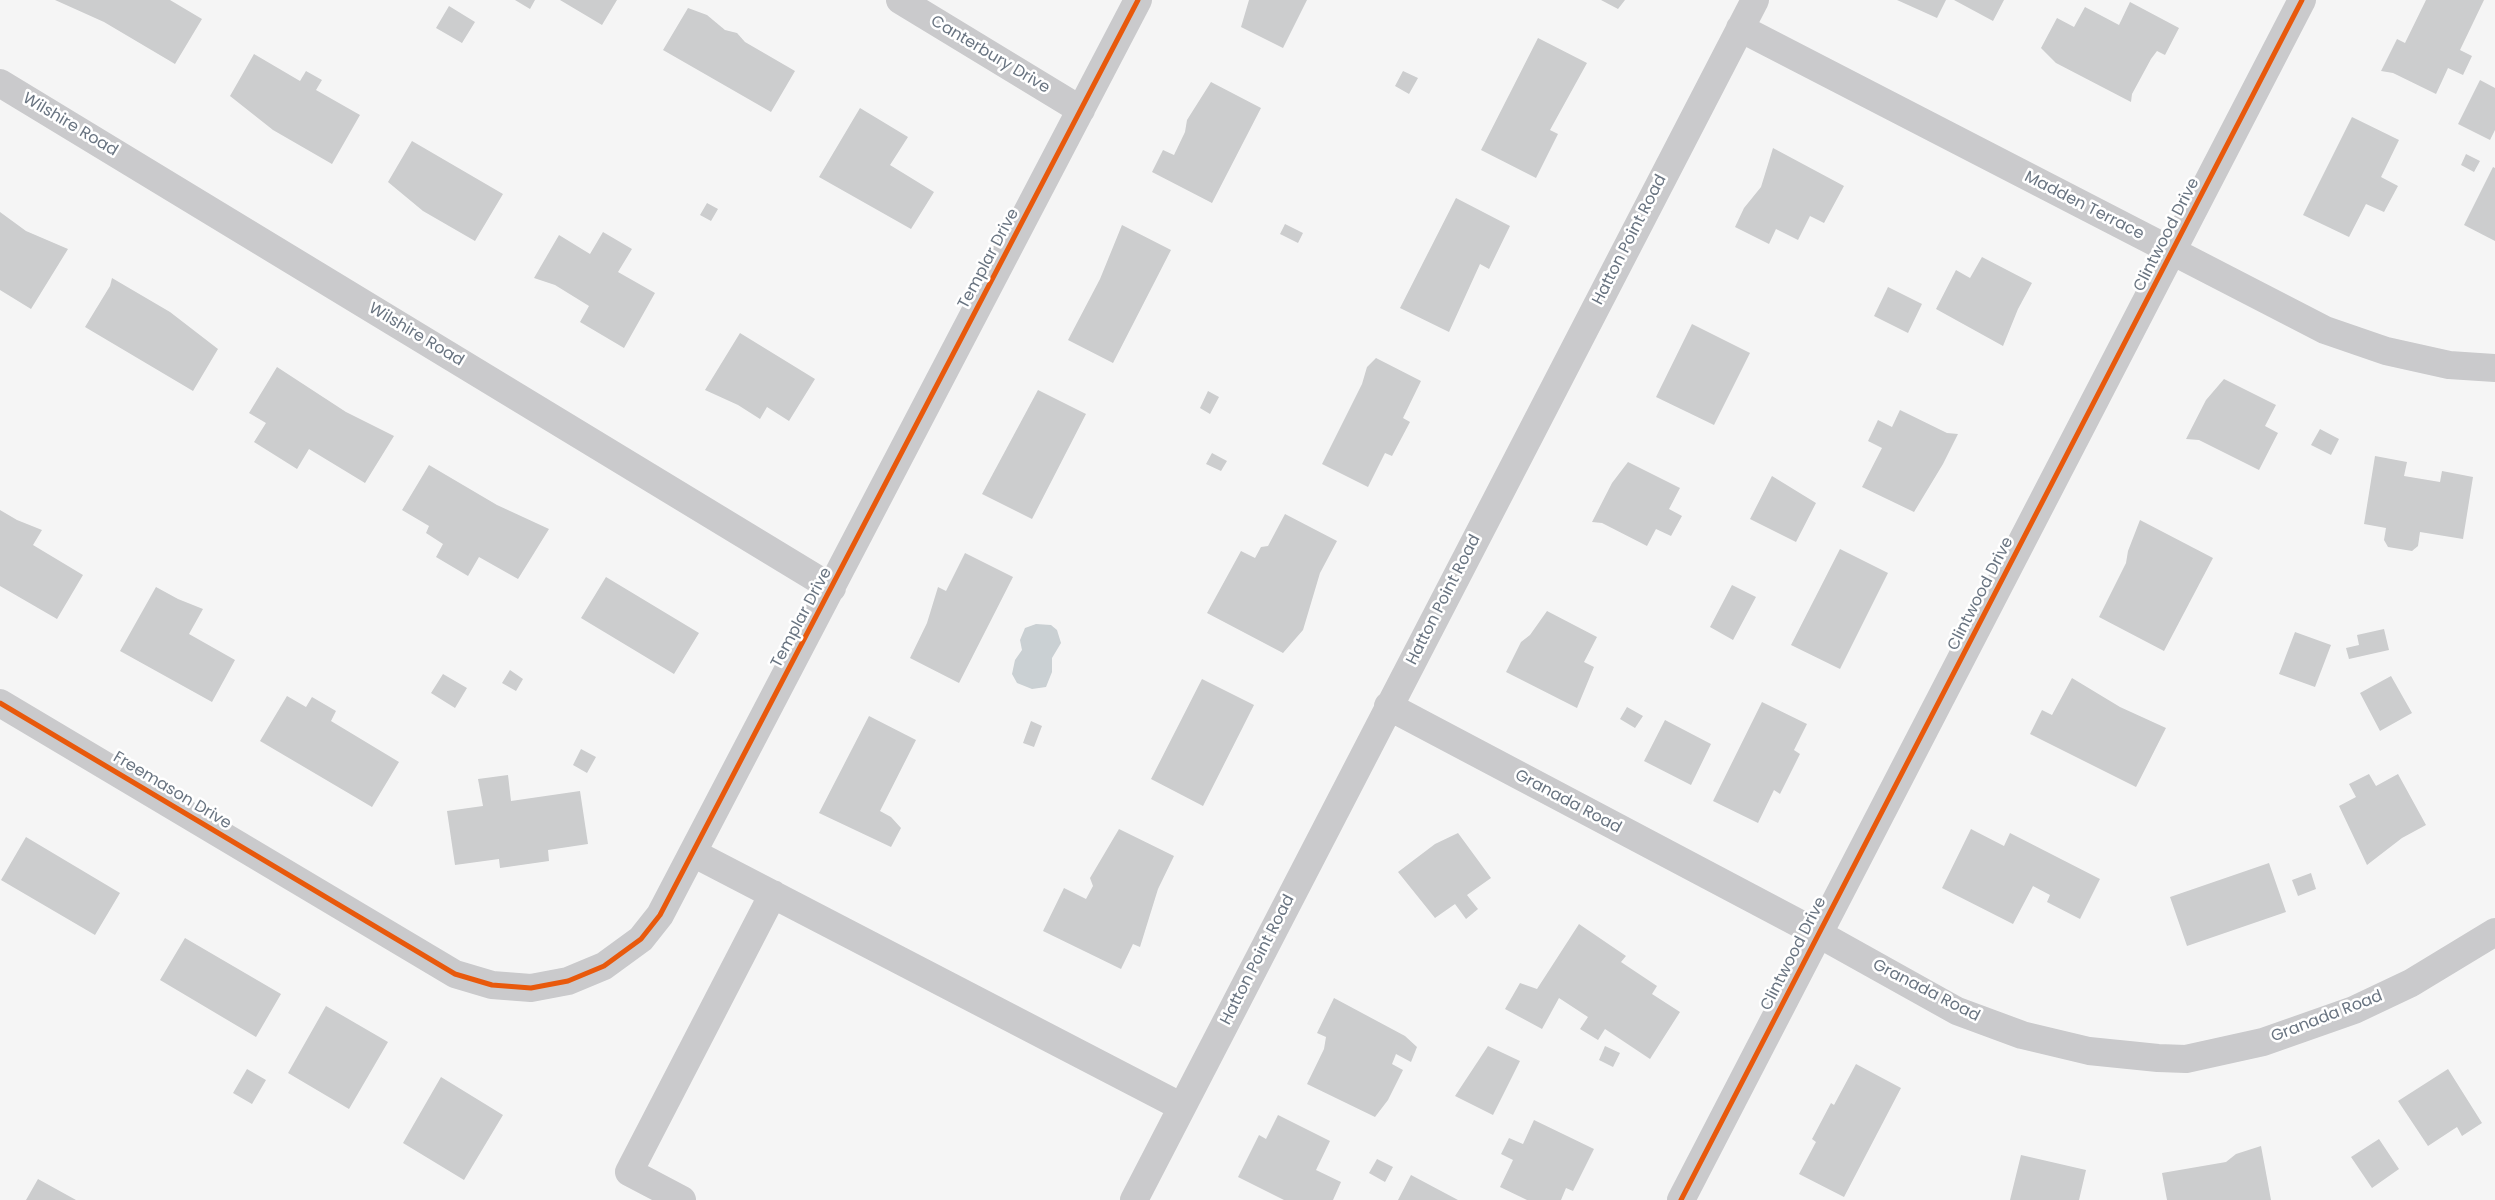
<!DOCTYPE html>
<html>
<head>
<meta charset="utf-8">
<style>
	body { margin:0 }
	canvas { display:block; background:#f5f5f5 }
</style>
</head>
<body>
<canvas width="2495" height="1200"></canvas>
<script>
const g = document.querySelector('canvas').getContext('2d');
g.lineJoin = 'round';
function fillPath(path, color) { g.fillStyle = color; g.fill(path, 'evenodd'); }
const poly = rows => new Path2D(rows.map(r => 'M' + r).join(''));
function strokePath(path, color, width, dash) { g.strokeStyle = color; g.lineWidth = width; g.lineCap = dash ? 'butt' : 'round'; g.setLineDash(dash || []); g.stroke(path); }
function write(font, color, halo, rows, align = 'center') {
  g.font = font + ' Poppins,sans-serif'; g.lineWidth = 5; g.setLineDash([]); g.textBaseline = 'middle'; g.strokeStyle = halo; g.fillStyle = color; for (const [text, x, y, turn = 0] of rows) {
    g.save(); g.translate(x, y); g.rotate((+turn || 0) * Math.PI / 180); g.textAlign = isNaN(turn) ? turn : align; if (halo) g.strokeText(text, 0, 0); g.fillText(text, 0, 0); g.restore();
  }
}
fillPath(poly([
	[1036,624,1051,625,1057,630,1061,643,1052,658,1052,672,1046,687,1032,689,1017,683,1012,674,1015,660,1022,650,1020,640,1025,628]
]), '#cad0d3');
fillPath(poly([
	[55,0,170,0,202,19,175,64,104,22],
	[515,0,535,0,530,9],
	[560,0,617,0,602,25],
	[1249,0,1307,0,1283,48,1241,27],
	[1601,0,1625,0,1618,9],
	[1897,0,1946,0,1937,18],
	[1954,0,2004,0,1993,21],
	[2426,0,2484,0,2460,50,2472,56,2463,75,2448,68,2436,94,2393,73,2381,71,2397,39,2405,43],
	[2130,2,2179,28,2165,55,2157,51,2151,59,2132,94,2131,102,2056,63,2041,48,2057,18,2074,27,2085,7,2119,25],
	[449,6,475,22,462,43,436,28],
	[688,8,707,15,725,30,737,33,745,42,795,71,771,112,663,50],
	[1538,38,1587,63,1550,130,1558,134,1536,178,1481,150],
	[254,54,300,81,306,71,322,80,316,90,360,115,332,164,273,130,230,96],
	[1403,71,1418,78,1409,94,1395,86],
	[2480,80,2495,88,2495,130,2490,140,2458,124],
	[1211,82,1261,108,1212,203,1152,172,1163,150,1174,155,1185,132,1187,120],
	[860,108,908,137,890,165,934,192,911,229,819,177],
	[2352,117,2399,140,2381,177,2398,186,2384,212,2366,204,2349,237,2303,215],
	[412,141,503,194,475,241,423,211,388,182],
	[1773,148,1844,186,1824,223,1810,216,1798,240,1776,229,1769,244,1735,227,1744,208,1761,187],
	[2466,154,2480,161,2474,172,2461,165],
	[2493,167,2495,168,2495,241,2464,225],
	[1456,198,1510,226,1489,269,1480,264,1449,332,1400,308],
	[707,203,718,209,711,221,700,215],
	[0,212,26,231,68,249,31,309,0,290],
	[1285,224,1303,233,1298,243,1280,234],
	[1122,225,1171,250,1113,363,1068,340,1100,279],
	[603,232,632,249,618,272,655,293,624,348,580,322,589,306,555,285,534,278,559,235,590,254],
	[1982,257,2032,283,2018,309,2003,346,1936,309,1956,270,1970,278],
	[112,278,170,312,218,349,193,391,85,327,110,286],
	[1888,287,1922,304,1908,333,1874,316],
	[1692,324,1750,353,1714,425,1656,397],
	[740,333,815,379,789,421,767,407,760,419,738,405,705,390],
	[1376,358,1421,381,1403,418,1410,422,1392,456,1385,453,1368,487,1322,464,1362,384,1367,367],
	[277,367,346,412,394,436,365,483,309,449,297,469,254,442,266,423,249,413],
	[2224,379,2276,405,2265,426,2278,433,2259,470,2199,440,2186,439,2206,400],
	[1038,390,1086,414,1032,519,982,494],
	[1208,391,1219,397,1210,414,1200,408],
	[1900,410,1947,433,1958,434,1943,464,1914,512,1862,487,1882,448,1868,441,1878,420,1892,427],
	[2320,429,2339,439,2331,455,2311,445],
	[1212,453,1227,461,1221,471,1206,464],
	[2375,456,2407,462,2404,476,2440,482,2442,471,2473,477,2463,539,2420,532,2418,546,2412,551,2388,547,2384,540,2386,528,2364,524],
	[1628,462,1680,488,1669,509,1682,516,1671,536,1656,529,1647,546,1602,523,1592,522,1612,483],
	[429,465,497,505,549,529,518,579,479,557,468,576,436,557,443,544,426,533,429,526,402,510],
	[1772,476,1816,503,1796,542,1750,519],
	[0,510,17,520,42,530,33,545,83,575,57,619,0,586],
	[1285,514,1337,541,1320,573,1303,630,1283,653,1207,613,1241,551,1255,558,1261,547,1268,546],
	[2140,520,2213,558,2164,651,2099,617,2126,563,2128,551],
	[1840,549,1888,573,1840,669,1791,645],
	[965,553,1013,577,959,683,910,658,927,623,938,587,946,591],
	[606,577,699,633,674,674,581,618],
	[1732,585,1756,597,1733,640,1710,627],
	[156,587,178,599,203,609,189,634,235,660,212,702,120,651],
	[1547,611,1597,637,1584,662,1594,667,1577,708,1506,672,1521,642,1530,635],
	[2384,629,2389,650,2349,659,2346,648,2359,645,2357,635],
	[2295,632,2331,645,2315,687,2279,674],
	[510,670,523,679,516,691,502,683],
	[443,674,467,688,455,708,431,693],
	[2391,676,2412,713,2380,731,2360,693],
	[2072,678,2120,707,2166,728,2136,787,2030,734,2042,710,2052,715],
	[1202,679,1254,705,1203,806,1151,779],
	[287,696,306,707,312,697,336,711,331,721,399,762,372,807,260,741],
	[1762,702,1807,724,1794,750,1800,754,1780,794,1774,790,1758,823,1713,801],
	[1627,707,1643,716,1635,728,1620,719],
	[869,716,916,740,880,811,891,817,901,828,891,847,819,813],
	[1665,720,1711,744,1691,785,1644,761],
	[1031,721,1042,726,1034,747,1023,743],
	[581,749,596,757,587,773,573,765],
	[2369,774,2376,786,2398,774,2426,825,2402,838,2367,865,2339,806,2356,797,2349,784],
	[508,775,511,801,580,791,588,844,548,850,549,861,500,868,499,859,455,865,447,811,483,806,478,779],
	[1119,829,1174,856,1158,889,1140,947,1133,944,1121,969,1043,931,1064,888,1086,899,1093,886,1090,878],
	[1971,829,2004,846,2010,833,2100,879,2080,919,2047,902,2050,895,2033,886,2013,924,1942,888],
	[1458,833,1491,878,1467,895,1478,909,1466,919,1455,904,1435,918,1398,872,1435,844],
	[26,837,120,893,95,935,1,880],
	[2269,863,2286,912,2187,946,2170,897],
	[2311,873,2316,889,2298,896,2292,880],
	[1579,924,1626,956,1621,962,1657,986,1652,994,1680,1012,1650,1059,1605,1029,1598,1040,1580,1029,1588,1017,1559,998,1542,1029,1505,1009,1520,983,1537,989],
	[185,938,281,994,256,1037,160,980],
	[1334,998,1405,1036,1417,1047,1411,1062,1396,1054,1392,1064,1403,1070,1388,1100,1375,1117,1307,1084,1324,1049,1326,1037,1317,1033],
	[326,1006,388,1042,349,1109,288,1073],
	[1488,1046,1520,1061,1493,1115,1455,1096],
	[1605,1046,1620,1053,1613,1067,1599,1060],
	[1856,1064,1901,1088,1844,1197,1799,1174,1816,1142,1812,1139,1831,1103,1834,1105],
	[247,1069,266,1080,252,1104,233,1093],
	[2448,1069,2482,1123,2462,1136,2457,1127,2428,1146,2398,1101],
	[441,1077,503,1115,464,1180,403,1143],
	[1278,1115,1330,1141,1316,1170,1341,1182,1333,1200,1284,1200,1238,1177,1259,1135,1266,1139],
	[1534,1120,1594,1149,1573,1191,1566,1188,1561,1200,1527,1200,1500,1187,1513,1160,1501,1154,1509,1138,1523,1144],
	[2379,1139,2399,1169,2372,1188,2351,1157],
	[2261,1146,2271,1200,2167,1200,2162,1173,2226,1162,2236,1154],
	[2021,1155,2086,1170,2079,1200,2010,1200],
	[1377,1159,1393,1167,1385,1182,1369,1173],
	[1411,1175,1458,1200,1398,1200],
	[38,1179,76,1200,26,1200]
]), '#cccdce');
strokePath(poly([
	[900,0,1081,110],
	[1740,28,2325,330,2386,351,2449,365,2495,368],
	[0,83,832,588],
	[0,703,455,974,492,985,531,988,568,981,604,966,641,939,660,915,1138,0],
	[1388,706,1819,934,1957,1011,2022,1035,2089,1051,2158,1058,2186,1059,2263,1042,2354,1010,2411,983,2495,932],
	[693,853,1182,1107],
	[682,1200,629,1172,773,894],
	[1134,1200,1755,0],
	[1681,1200,2302,0]
]), '#cacacc', 28);
strokePath(poly([
	[0,703,455,974,492,985,531,988,568,981,604,966,641,939,660,915,1138,0],
	[1681,1200,2302,0]
]), '#e8590c', 5);
write('16px', '#697481', '#fff', [
	["Canterbury Drive",990,55,31],
	["Wilshire Road",70,125,31],
	["Madden Terrace",2084,206,27],
	["Clintwood Drive",2167,235,-63],
	["Hatton Point Road",1630,240,-63],
	["Templar Drive",989,259,-62],
	["Wilshire Road",416,335,31],
	["Clintwood Drive",1981,594,-63],
	["Hatton Point Road",1444,600,-63],
	["Templar Drive",802,618,-62],
	["Freemason Drive",172,791,31],
	["Granada Road",1568,802,28],
	["Clintwood Drive",1794,954,-63],
	["Hatton Point Road",1258,960,-63],
	["Granada Road",1926,991,27],
	["Granada Road",2327,1017,-21]
]);
</script>
</body>
</html>
